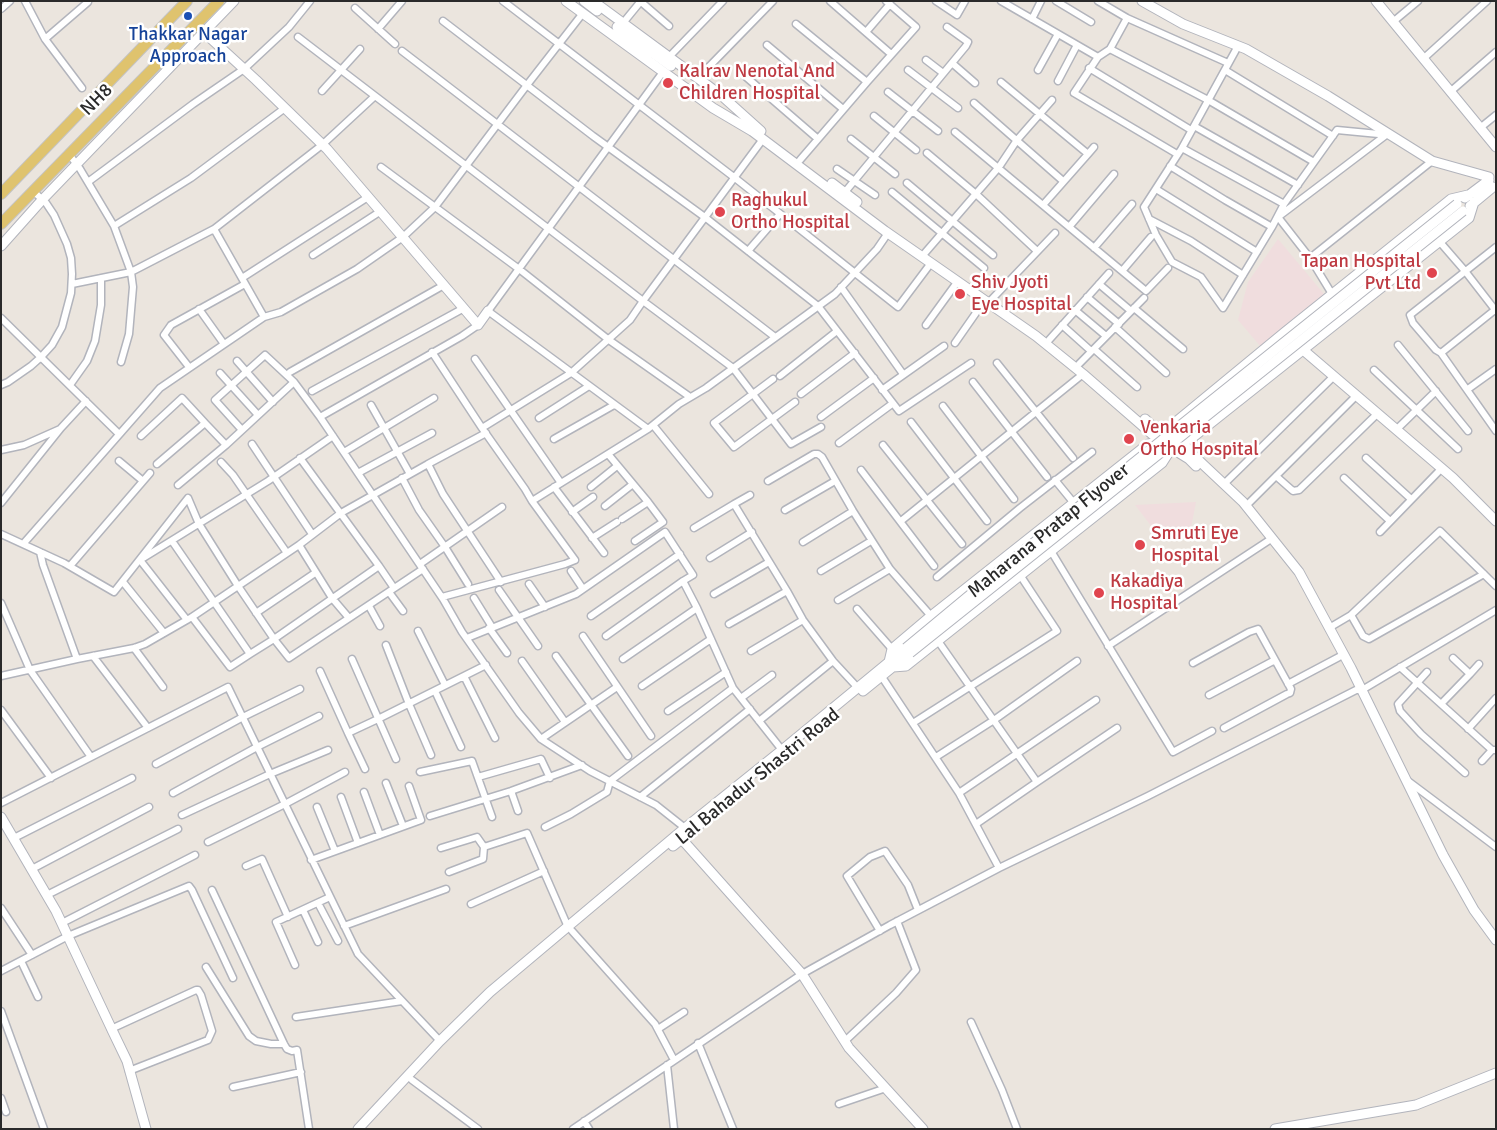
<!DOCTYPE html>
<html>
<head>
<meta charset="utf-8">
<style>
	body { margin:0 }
	#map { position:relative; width:1497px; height:1130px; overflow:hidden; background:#ebe5de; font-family:Signika,sans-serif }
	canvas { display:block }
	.frame { position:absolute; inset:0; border:2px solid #2a2a2a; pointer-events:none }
</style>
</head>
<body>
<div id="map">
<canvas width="1497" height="1130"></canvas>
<div class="frame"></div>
</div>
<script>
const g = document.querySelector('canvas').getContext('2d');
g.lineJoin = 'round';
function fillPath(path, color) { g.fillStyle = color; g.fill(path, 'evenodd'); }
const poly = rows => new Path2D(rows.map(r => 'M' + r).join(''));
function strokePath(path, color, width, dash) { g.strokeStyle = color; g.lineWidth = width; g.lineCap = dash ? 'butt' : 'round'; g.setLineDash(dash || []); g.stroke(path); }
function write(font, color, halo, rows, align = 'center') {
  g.font = font + ' Signika,sans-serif'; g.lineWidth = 5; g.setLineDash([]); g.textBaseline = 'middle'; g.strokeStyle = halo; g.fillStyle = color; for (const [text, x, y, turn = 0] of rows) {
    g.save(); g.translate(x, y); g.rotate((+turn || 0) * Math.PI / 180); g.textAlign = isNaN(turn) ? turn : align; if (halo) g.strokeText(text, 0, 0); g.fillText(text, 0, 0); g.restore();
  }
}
fillPath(poly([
	[1278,239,1324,294,1261,347,1238,320,1248,282],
	[1196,502,1190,533,1152,527,1135,505]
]), '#f0ddde');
const street = poly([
	[25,1,45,39,82,88],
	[503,1,735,178,898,307,931,263],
	[640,1,669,26],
	[830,1,891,54],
	[936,1,957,15,965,1],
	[1001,1,1098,57,1110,49,1208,100,1314,162],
	[1056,1,1091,22],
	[1098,1,1127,18,1228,63],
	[355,8,395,44],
	[1,9,10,1],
	[1032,19,1041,1],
	[443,21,593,136,706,218,818,306,899,411,971,363],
	[1394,21,1418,1],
	[623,23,641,1],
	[796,24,867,82,916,27,886,1],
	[378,29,402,1],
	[866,32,890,4],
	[298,37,643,301,733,368,791,444,821,427],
	[45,39,88,2],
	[767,45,843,109],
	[1238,46,1182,148,1144,207,1156,235,1172,262,1201,277,1223,308,1272,227,1284,204,1337,130,1389,135],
	[1110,49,1127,18],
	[402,51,775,337],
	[669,57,723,1],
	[1098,57,1074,93,1177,154],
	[1423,59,1487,1],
	[926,60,943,73],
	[952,63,975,83],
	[1089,68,1191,130],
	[908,70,958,108],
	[1038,70,1058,34],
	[1225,70,1333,136],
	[745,76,818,139],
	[698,78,773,1],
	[1058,81,1077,45],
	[1001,82,1088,154,1043,205],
	[322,91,360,49],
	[888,92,938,131],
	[1450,92,1496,52],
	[974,103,1063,181],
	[874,116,916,150],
	[1194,126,1298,185],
	[1480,128,1496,115],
	[955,132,1146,291,1168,268],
	[851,139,895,174],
	[1182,148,1284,204],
	[927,153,976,194,1037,251],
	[69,154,80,169,114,226,131,272,133,287,129,334,121,362],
	[1088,154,1094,147],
	[800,160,867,82],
	[1170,166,1225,200,1272,227],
	[381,167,519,269,609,340,690,397],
	[837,169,875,195],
	[88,182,193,104,244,69,289,27,310,1],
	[907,183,993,255],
	[1156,189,1257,252],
	[845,192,966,46,968,42,947,27],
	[892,192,984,268],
	[1149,219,1191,241,1243,275],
	[114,226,191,178,285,108],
	[1069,227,1114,174],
	[214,229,264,317],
	[1439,241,1465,271,1496,311],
	[1094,248,1132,204],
	[748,251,780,214],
	[924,254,999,167,1017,140,1052,100],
	[313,255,381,211],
	[1310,258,1432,161],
	[1122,271,1151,237],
	[242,278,368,197],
	[72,284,131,272,214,229,322,145,375,96],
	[1099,284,1131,311],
	[841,287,903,374],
	[1332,294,1310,258,1278,217,1386,135],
	[1087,297,1119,324],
	[992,299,1055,233],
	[1134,308,1183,349],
	[199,309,224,344],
	[1496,309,1441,353,1496,431],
	[1075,310,1106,336],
	[1,318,119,434],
	[926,325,958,281],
	[1062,325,1091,351],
	[1115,327,1166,373],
	[1049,340,1109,273],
	[955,343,985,300],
	[1398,345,1468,431],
	[1094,349,1137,387],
	[432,352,482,428,525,489,532,501,575,560,565,564,442,597],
	[1441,353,1436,350,1413,323,1410,315,1496,247],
	[475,359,561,483],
	[237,361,273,402],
	[997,363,1073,458],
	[1079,364,1144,298],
	[189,367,164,335,171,325,245,284],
	[1374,370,1458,449],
	[290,372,444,285],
	[220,373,258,415],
	[780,376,837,331],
	[773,379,714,423,734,447,795,402],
	[973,382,1047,477],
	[1,385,8,382,31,366,41,357,52,345,62,327,71,293,72,274,71,258,67,244,54,215,46,203,33,191],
	[70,385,87,361,95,341,101,305,101,278],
	[1468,389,1496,369],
	[882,390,944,346],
	[312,391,464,308],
	[801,394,855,353],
	[371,405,410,474],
	[943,406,1014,499],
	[320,417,462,336,478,325],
	[821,417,874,378],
	[539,418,589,386],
	[911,422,987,521],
	[653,425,709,494],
	[482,428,571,373,630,320,643,301,763,139],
	[648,429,488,311,663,72],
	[242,430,215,400,265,355,294,382,320,417,443,599,462,632,519,713,541,739,590,771,656,805,685,828],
	[1396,430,1436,391],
	[486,433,428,464,443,494,501,582],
	[141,436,182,398,205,423],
	[554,439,614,405],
	[839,443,892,404],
	[252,444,312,534],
	[883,445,962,544],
	[1,450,24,445,60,429],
	[344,452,434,398],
	[608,454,648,502,663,522,635,541],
	[300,458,379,566,274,639,289,658,423,569],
	[1366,458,1411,499],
	[119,461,143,481],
	[221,462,233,475,287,553],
	[157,464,205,423,226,445],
	[861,470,934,566],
	[358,473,432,433],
	[1276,476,1293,491,1299,490,1377,414],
	[402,478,419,510,445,547,468,584],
	[1344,478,1390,521],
	[1055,480,1073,502],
	[768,481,814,454,818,454,822,457,853,511,890,569,931,616],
	[1224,484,1333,377],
	[178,485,226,445,294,382],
	[554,487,604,553],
	[591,487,617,466],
	[750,495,734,504,787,591,803,620,833,661,858,688],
	[532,501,648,429,679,404,706,388,835,294,877,249,888,233],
	[1,503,61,428,86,401],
	[605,506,633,484],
	[1246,506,1356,396],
	[785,510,835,481],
	[572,512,593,497],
	[622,519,648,502],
	[901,521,1083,374],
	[694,528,734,504],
	[1380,532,1441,469],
	[1,534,64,563,114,592,188,498,199,524,238,586,274,639,250,654,172,541],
	[592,538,617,522],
	[803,542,853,511],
	[24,543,160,388,264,317,281,312,357,269,403,237,435,207,527,85,583,13],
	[299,545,332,598,349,618],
	[1051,551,1173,752,1212,731],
	[710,558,752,532],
	[420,564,502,507],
	[70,566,150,473],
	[379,566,394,588],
	[571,571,583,589],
	[821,571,871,541],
	[937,577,1020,508,1092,452],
	[123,582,164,633],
	[529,584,545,607],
	[499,590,538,646],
	[389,592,403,611],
	[714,594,769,562],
	[474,598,492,627],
	[838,600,890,569],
	[1,603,30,670,91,757],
	[369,606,380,626],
	[857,609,892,649],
	[256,613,315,573],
	[1351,615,1363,636,1369,639,1484,574],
	[591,616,680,554],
	[192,617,230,667,250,654],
	[187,620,140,560,268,481,333,436],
	[729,624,787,591],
	[489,628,507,653],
	[1329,628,1351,615,1440,531,1496,586],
	[418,631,445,685],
	[583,636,651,736],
	[606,636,683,581],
	[467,638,576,594,665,532,693,575,683,581,697,608,733,688,782,750],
	[938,641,1037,782,1117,728],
	[386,645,409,704,431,755],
	[1108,646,1268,541],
	[134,648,163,687],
	[751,651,803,620],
	[93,656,148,728],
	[556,656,628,756],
	[77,659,134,648,145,644,192,617,299,545,341,513,428,464],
	[352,659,396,759],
	[623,659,697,608],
	[522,661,565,722],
	[1193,663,1249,632,1258,629,1291,689,1290,693,1287,694,1224,728],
	[1400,667,1492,750,1496,750],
	[320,671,348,733],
	[1427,672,1398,704,1400,711,1421,734,1465,773],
	[880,674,959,793,999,868,1148,796,1356,690,1362,690,1496,610],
	[1470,674,1479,664],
	[1,676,77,659,43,565,40,552],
	[464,676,495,738],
	[1288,684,1339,657],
	[642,686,711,639],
	[435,691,461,747],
	[1209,695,1275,660],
	[741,698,772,675],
	[1441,704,1470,674,1453,658],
	[1,710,51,778],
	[668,711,726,672],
	[759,721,833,661],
	[913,723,1057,631,1020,575],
	[1468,729,1496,698],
	[541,739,617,687],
	[936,757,994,720,1077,661],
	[1482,761,1492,750],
	[156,764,243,717,300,689],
	[365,769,348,733,378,719,486,665],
	[420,772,472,761,492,817],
	[478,777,541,759,550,778],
	[1408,781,1496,847],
	[386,783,403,826],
	[511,791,518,811],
	[364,792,380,835],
	[173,793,257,747,319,716],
	[959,793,1096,700],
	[341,797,358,843],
	[640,797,750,709],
	[1,803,228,687,358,954,440,1041],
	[317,807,335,851],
	[182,815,270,774,328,750],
	[430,816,511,791,582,765],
	[976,824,1037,782],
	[545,827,571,814,607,792,610,781,733,688],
	[14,838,132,778],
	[208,842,285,804,345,772],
	[484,847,527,833,568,927],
	[441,848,477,837,484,847,483,859,449,872],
	[311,860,421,820,409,786],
	[246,866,262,859,288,917],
	[32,869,149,807],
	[212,890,284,1044,287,1049,292,1051,297,1050,309,1129],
	[47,895,178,829],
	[318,903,338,941],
	[471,904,544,871],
	[1,908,32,955],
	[303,910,318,942],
	[62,923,195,855],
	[344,926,446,889],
	[572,931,655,1024,674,1060],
	[880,931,847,876,870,857,885,851,908,885,918,910],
	[21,961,38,997],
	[295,965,276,922,330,897],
	[206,967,249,1036,256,1041,271,1044,284,1044],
	[1,971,68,936,189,886,192,890,233,978],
	[1,1011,44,1129],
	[296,1017,402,1001],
	[971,1022,1002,1090,1017,1129],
	[111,1029,196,990,198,990,201,995,212,1031,208,1040,129,1071],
	[658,1029,684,1012],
	[845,1041,896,993,916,970,897,921],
	[698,1043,733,1129],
	[667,1065,674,1129],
	[412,1080,478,1129],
	[233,1087,301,1072],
	[1,1098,6,1112],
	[839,1104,886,1088],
	[584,1121,589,1129],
	[573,1129,802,974,890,925,999,868]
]);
const secondary = poly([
	[566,1,713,108,752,131,885,231,1036,336,1083,374,1160,441],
	[584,1,597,11],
	[593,1,722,96,761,131],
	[1142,1,1183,24,1246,49,1328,96,1432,161,1489,177],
	[1376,1,1496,147],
	[196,25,256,80,327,149,478,325,488,311],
	[617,27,671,66],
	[832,183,857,202],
	[1465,198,1489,180],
	[1474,202,1469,218,1192,438,1182,442,1193,455,1243,502,1299,572,1351,668,1443,855,1474,910,1496,940],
	[1470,206,1493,187],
	[1,246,42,200,234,1],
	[1302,349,1453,478,1496,521],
	[1145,419,1151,425,1167,431],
	[1173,431,1177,421,1285,332,1451,199,1468,195],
	[1176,451,1189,459,1196,466],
	[889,662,892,649,931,616,1148,444,1160,441],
	[893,667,906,666,1162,463,1169,452],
	[863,691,910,653],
	[1,817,56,911,113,1032,127,1061,146,1129],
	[679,836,802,974,849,1048,923,1129],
	[673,846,725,804],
	[358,1129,440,1041,490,992,685,828,782,750,906,648],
	[1275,1129,1416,1105,1496,1073]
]);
const primary = poly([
	[1,194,187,1],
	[1,224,219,1]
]);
strokePath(street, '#b2b4bc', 9);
strokePath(secondary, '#b2b4bc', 11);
strokePath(primary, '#c3c3c3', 12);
strokePath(street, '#fff', 6);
strokePath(secondary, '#fff', 9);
strokePath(primary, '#dfc36e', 10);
const secondaryBridge = poly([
	[906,648,1006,565,1457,204],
	[910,653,1463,211]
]);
strokePath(secondaryBridge, '#b2b4bc', 11, []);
strokePath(secondaryBridge, '#fff', 9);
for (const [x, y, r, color] of [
	[188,16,5,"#1a4fb4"],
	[668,83,6,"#e0444e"],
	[720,212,6,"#e0444e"],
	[1432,273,6,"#e0444e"],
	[960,294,6,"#e0444e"],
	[1129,439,6,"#e0444e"],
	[1140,545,6,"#e0444e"],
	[1099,593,6,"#e0444e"]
]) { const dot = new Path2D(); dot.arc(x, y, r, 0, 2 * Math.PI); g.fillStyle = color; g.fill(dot); strokePath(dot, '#fff', 2); }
write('19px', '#164399', '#fff', [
	["Thakkar Nagar",188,35],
	["Approach",188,57]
]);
write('19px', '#be3a42', '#fff', [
	["Kalrav Nenotal And",679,72],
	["Children Hospital",679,94],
	["Raghukul",731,201],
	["Ortho Hospital",731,223],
	["Tapan Hospital",1421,262,"right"],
	["Pvt Ltd",1421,284,"right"],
	["Shiv Jyoti",971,283],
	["Eye Hospital",971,305],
	["Venkaria",1140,428],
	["Ortho Hospital",1140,450],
	["Smruti Eye",1151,534],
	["Hospital",1151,556],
	["Kakadiya",1110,582],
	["Hospital",1110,604]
], 'left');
write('19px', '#2a2a2a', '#fff', [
	["NH8",97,100,-45],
	["Maharana Pratap Flyover",1049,531,-39],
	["Lal Bahadur Shastri Road",758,777,-39]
]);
</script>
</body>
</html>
